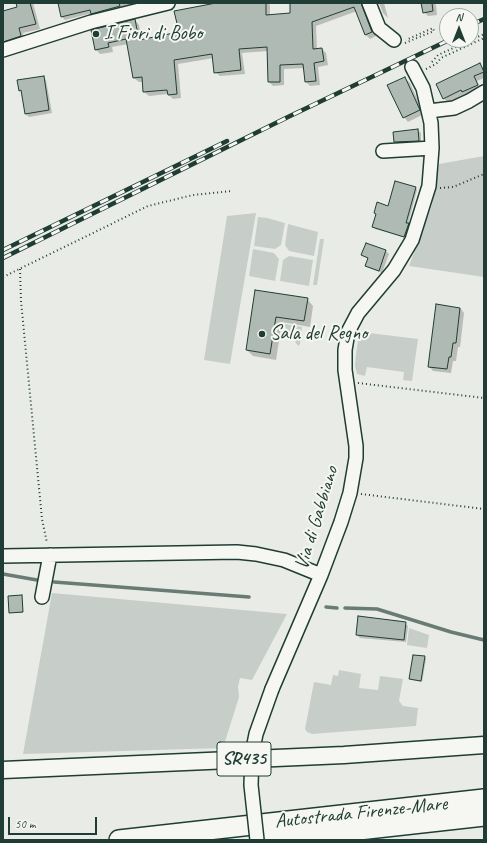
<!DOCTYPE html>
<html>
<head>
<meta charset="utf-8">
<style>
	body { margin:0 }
	#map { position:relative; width:487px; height:843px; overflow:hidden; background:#e9ebe7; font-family:Caveat,sans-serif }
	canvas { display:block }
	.frame { position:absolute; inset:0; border:4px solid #1f3d34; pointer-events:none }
	.north { position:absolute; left:439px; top:8px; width:40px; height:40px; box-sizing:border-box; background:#f6f6f2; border:1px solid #a0aca6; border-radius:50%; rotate:0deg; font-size:11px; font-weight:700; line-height:16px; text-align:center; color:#1f3d34 }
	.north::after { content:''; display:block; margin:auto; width:14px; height:18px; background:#1f3d34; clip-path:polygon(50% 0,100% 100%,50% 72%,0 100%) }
	.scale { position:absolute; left:8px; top:817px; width:89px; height:18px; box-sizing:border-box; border:2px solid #1f3d34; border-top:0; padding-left:5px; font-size:12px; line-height:14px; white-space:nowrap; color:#1f3d34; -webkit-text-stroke:3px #f6f6f2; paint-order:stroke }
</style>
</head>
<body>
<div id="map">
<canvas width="487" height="843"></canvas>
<div class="frame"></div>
<div class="north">N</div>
<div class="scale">50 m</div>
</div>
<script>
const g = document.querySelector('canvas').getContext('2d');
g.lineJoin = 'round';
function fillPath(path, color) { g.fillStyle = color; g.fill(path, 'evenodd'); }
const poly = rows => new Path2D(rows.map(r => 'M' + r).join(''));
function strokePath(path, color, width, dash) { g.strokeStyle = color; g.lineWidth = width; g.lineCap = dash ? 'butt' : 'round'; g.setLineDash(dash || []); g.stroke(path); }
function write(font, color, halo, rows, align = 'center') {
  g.font = font + ' Caveat,sans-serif'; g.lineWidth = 4; g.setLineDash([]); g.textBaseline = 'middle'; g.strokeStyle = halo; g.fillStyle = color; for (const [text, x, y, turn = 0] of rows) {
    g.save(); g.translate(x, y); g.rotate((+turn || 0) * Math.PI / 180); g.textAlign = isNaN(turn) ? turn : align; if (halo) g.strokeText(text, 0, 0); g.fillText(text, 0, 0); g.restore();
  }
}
fillPath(poly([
	[484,156,484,277,409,266,432,205,439,164],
	[256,213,230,364,204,360,227,216],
	[258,217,267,218,285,223,281,245,275,249,254,246],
	[288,224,318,232,314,256,289,251,285,245],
	[320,239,324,239,317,285,313,285],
	[253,249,274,253,279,259,275,281,249,276],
	[289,256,313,260,309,286,280,281,283,260],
	[285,324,302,327,300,344,298,346,284,325],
	[361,332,418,339,412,381,403,380,404,372,367,367,365,376,357,374,355,366,356,355,358,341],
	[52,593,287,614,252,680,240,678,238,687,239,697,223,748,23,754],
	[409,628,429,635,427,648,407,645],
	[339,670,361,674,359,688,378,690,380,676,403,679,399,701,403,706,418,708,416,726,312,734,307,732,305,729,306,724,314,682,331,685,333,675,338,676]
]), '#c7cec9');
fillPath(poly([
	[17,3,33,3,40,29,23,33,25,40,3,48,3,12,18,8],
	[59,3,141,3,95,16,92,13,65,20,62,17],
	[223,3,268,3,270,5,270,16,291,14,291,3,367,3,365,11,376,36,370,39,366,35,357,11,316,26,317,50,322,49,326,53,328,65,318,67,320,85,310,86,306,82,305,68,284,69,284,85,273,86,269,82,268,51,242,53,245,74,220,76,215,72,214,58,178,64,181,98,173,99,168,94,149,96,144,92,143,82,139,82,134,78,128,44,112,47,113,52,100,54,96,50,92,31,135,20,139,25,142,40,180,33],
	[379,3,384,3,388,18,383,13],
	[422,3,434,3,436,5,437,15,428,16,424,12],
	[479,64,484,69,484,78,477,81,481,89,468,96,466,94,448,103,444,98],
	[43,77,46,80,52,113,29,117,26,114,23,93,20,90],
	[405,78,410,83,424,114,408,122,404,117],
	[418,130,421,133,421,143,398,145,395,142],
	[416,188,417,190,408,224,410,226,406,238,375,229,373,227,377,215],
	[366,244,386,251,389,254,382,273,369,268,366,266,368,259,363,255],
	[256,292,307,299,313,306,310,327,282,322,276,360,253,356,247,350],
	[460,308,464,313,460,347,458,347,456,361,453,361,451,373,433,371,429,366],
	[21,596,22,597,23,613,11,613,10,612],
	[405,623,408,626,406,642,360,638,357,635],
	[425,657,426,659,422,682,412,680,410,679]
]), '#0003');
strokePath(poly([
	[3,574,37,580],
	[54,582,249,597],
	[326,607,337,608],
	[345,608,377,609,451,632,484,640]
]), '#687c75', 3.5);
const building = poly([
	[16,3,30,3,36,24,19,28,21,36,3,42,3,11,17,7,16,3],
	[58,3,119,3,120,6,91,14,90,10,61,17,58,3],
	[216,3,266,3,266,15,290,13,290,3,361,3,372,32,365,35,354,7,312,22,313,49,322,48,324,61,314,63,316,81,305,82,303,64,280,65,280,82,268,82,267,47,239,49,241,70,214,73,212,54,174,60,177,94,168,95,167,90,143,92,142,77,133,78,126,39,108,43,109,47,95,50,91,30,135,19,139,40,179,32,174,11,216,3],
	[421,3,432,3,433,11,423,13,421,3],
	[480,63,484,72,474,76,478,85,462,92,461,90,443,99,436,84,480,63],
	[44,76,49,110,25,114,21,90,19,91,17,80,44,76],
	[405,77,420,110,403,118,387,85,405,77],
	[418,129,419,141,394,142,393,132,418,129],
	[395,181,416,187,406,223,409,223,404,237,372,227,376,214,374,213,377,202,388,206,395,181],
	[366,243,386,250,379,271,365,266,368,258,361,255,366,243],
	[255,290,308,298,304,321,276,317,270,354,246,350,255,290],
	[436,304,460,308,456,343,453,343,451,357,449,357,447,369,428,367,436,304],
	[22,595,23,612,9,613,8,596,22,595],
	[358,616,406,622,404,640,356,635,358,616],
	[413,655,425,656,421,681,409,679,413,655]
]);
fillPath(building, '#b0bab5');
strokePath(building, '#1f3d34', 1);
const minor = poly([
	[369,3,379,28,394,40],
	[3,50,91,22,168,3],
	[429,111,454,108,469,101,484,92],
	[383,151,432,148],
	[3,556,237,552,256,554,284,560,321,575],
	[42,597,50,555],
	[272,689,321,575,341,522,350,493,356,458,356,446,345,370,345,350,348,332,358,313,394,270,412,240,429,186,432,148,431,123,423,88,412,67]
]);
const major = poly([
	[3,770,344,755,484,745]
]);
const highway = poly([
	[119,840,484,799],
	[270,840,484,816]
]);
strokePath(minor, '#1f3d34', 16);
strokePath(major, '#1f3d34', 19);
strokePath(highway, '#1f3d34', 22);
strokePath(poly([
	[471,40,484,34],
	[405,43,434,31,433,28,406,40],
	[432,62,438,55,471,40],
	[426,69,436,64,441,58,484,38],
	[440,188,453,187,484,174],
	[20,269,21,301,42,519,47,543],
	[3,277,148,206,193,195,232,191],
	[358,383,484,398],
	[361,494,484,509]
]), '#1f3d34', 2, [1, 3]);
strokePath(minor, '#f6f6f2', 13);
strokePath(major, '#f6f6f2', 16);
strokePath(highway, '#f6f6f2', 19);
const rail = poly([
	[471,25,484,19],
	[3,250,227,141],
	[3,258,290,116,449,40]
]);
strokePath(rail, '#1f3d34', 4.5);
strokePath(rail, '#f6f6f2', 3, [9]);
const minorBridge = poly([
	[257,840,251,785,252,754,256,734,272,689]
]);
strokePath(minorBridge, '#1f3d34', 16, []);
strokePath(minorBridge, '#f6f6f2', 13);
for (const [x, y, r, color] of [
	[96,34,4,"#1f3d34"],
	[262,334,4,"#1f3d34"]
]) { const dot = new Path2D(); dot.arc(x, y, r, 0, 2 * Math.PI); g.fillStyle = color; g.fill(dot); strokePath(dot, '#f6f6f2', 1.5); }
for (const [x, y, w] of [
	[244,759,54]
]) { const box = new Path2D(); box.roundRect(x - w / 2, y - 17, w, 34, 3); g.fillStyle = '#f6f6f2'; g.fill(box); strokePath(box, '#1f3d34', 1); }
write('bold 19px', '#1f3d34', null, [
	["SR435",244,759]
]);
write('20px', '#1f3d34', '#f6f6f2', [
	["I Fiori di Bobo",104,34],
	["Sala del Regno",270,334]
], 'left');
write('20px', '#1f3d34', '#f6f6f2', [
	["Via di Gabbiano",317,518,-73],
	["Autostrada Firenze-Mare",361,813,-6]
]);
</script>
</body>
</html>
